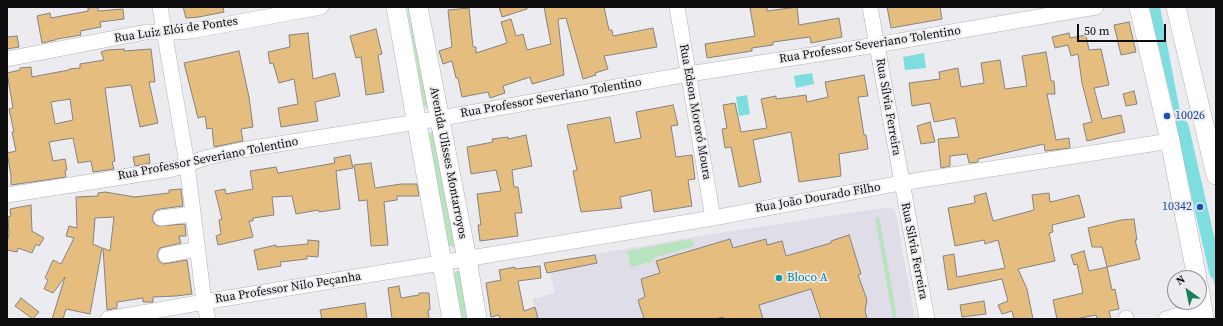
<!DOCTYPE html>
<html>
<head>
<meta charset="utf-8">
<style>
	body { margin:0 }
	#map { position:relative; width:1223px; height:326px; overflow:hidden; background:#ecebef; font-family:"Source Serif 4",serif }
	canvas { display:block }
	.frame { position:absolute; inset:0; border:8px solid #0d0d0e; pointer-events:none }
	.north { position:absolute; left:1167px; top:270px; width:40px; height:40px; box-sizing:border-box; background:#ecebef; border:1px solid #939295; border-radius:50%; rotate:327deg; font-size:11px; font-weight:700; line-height:16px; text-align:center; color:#0d0d0e }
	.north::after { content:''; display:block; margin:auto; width:14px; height:18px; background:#1b7f58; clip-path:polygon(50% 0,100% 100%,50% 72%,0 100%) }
	.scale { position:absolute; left:1077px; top:24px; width:89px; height:18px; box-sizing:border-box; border:2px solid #0d0d0e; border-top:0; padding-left:5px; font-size:12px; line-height:14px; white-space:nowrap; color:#0d0d0e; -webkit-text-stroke:3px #ecebef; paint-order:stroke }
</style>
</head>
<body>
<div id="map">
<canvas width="1223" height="326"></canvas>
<div class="frame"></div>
<div class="north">N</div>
<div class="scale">50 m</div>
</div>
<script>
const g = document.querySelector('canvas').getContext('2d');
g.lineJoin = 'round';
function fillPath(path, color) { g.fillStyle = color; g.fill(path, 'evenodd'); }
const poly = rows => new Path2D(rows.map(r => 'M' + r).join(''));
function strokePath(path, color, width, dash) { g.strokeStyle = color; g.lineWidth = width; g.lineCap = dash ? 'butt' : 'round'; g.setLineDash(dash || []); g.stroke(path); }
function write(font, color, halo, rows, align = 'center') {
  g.font = font + ' "Source Serif 4",serif'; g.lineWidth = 3.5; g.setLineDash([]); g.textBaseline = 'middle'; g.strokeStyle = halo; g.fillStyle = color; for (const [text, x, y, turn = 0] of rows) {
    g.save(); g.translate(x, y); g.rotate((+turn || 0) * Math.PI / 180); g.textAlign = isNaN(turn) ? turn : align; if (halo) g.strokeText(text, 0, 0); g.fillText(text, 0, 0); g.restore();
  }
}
fillPath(poly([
	[889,207,895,210,896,215,915,319,498,319,535,307,533,299,555,293,550,272,547,273,544,263,700,236]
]), '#dedde8');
fillPath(poly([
	[407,7,414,7,430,110,424,106],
	[431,132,436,132,455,245,453,247,448,245,429,135],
	[879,217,892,288,897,319,893,319,875,218],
	[692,239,694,246,653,258,653,261,631,267,627,251],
	[456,271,461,271,471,319,461,319,454,274]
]), '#b7e4bd');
fillPath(poly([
	[1149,7,1160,7,1186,143,1216,279,1216,290],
	[924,53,926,68,905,70,903,57],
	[812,73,814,84,796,88,794,76],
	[747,95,750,114,739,116,736,97]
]), '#7ddddf');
strokePath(poly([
	[1182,126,1216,273]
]), '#7ddddf', 13);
const building = poly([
	[98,7,98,11,123,9,124,19,100,22,101,27,80,31,81,35,57,39,55,40,42,43,37,16,50,13,51,18,88,11,88,8,98,7],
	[183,7,223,7,224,12,199,17,186,18,183,7],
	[499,7,527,7,527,9,502,17,499,7],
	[544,7,604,7,609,30,612,30,613,36,653,28,657,47,604,56,608,69,595,73,596,75,583,79,566,18,558,19,564,75,532,84,530,77,503,86,505,93,490,98,488,92,462,97,458,78,456,78,452,61,443,64,439,51,452,47,448,10,469,8,473,47,476,47,476,53,507,43,501,22,511,19,516,36,523,34,527,50,551,44,544,7],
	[756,7,767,7,767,11,797,7,799,25,839,18,842,37,811,43,810,37,773,42,773,45,752,48,752,51,707,58,705,44,755,36,750,8,756,7],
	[887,7,940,7,942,19,891,28,887,7],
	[1129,22,1136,52,1121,55,1114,25,1129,22],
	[376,29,382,54,378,55,384,92,366,95,361,57,356,58,350,36,376,29],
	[308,33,313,79,335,73,340,96,315,102,318,121,281,127,278,108,298,104,294,79,279,83,273,63,270,64,268,52,290,47,289,35,308,33],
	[1069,33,1070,38,1086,35,1089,50,1101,49,1109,85,1094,88,1102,119,1121,115,1125,132,1087,141,1083,124,1092,122,1082,83,1078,54,1071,56,1068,45,1055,48,1052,37,1069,33],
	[17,36,19,47,7,49,7,37,17,36],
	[124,49,124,51,151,49,155,82,149,82,158,123,140,127,131,85,105,88,115,161,112,162,114,169,93,172,91,161,78,163,73,138,49,142,53,161,65,159,67,170,65,170,66,177,11,185,11,175,7,153,16,151,12,132,14,132,9,109,13,108,7,73,20,70,20,68,31,67,32,77,69,70,69,69,80,68,80,64,104,60,101,52,107,50,124,49],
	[70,99,73,120,55,124,51,102,70,99],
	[239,51,249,97,253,127,241,129,243,141,214,147,212,128,207,129,205,116,198,118,184,63,239,51],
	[1046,52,1051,81,1054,81,1055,94,1047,94,1056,140,1069,138,1070,148,1045,151,1044,144,978,159,978,162,969,163,967,154,950,156,950,166,941,168,938,139,959,137,955,118,934,122,930,103,912,106,909,83,940,79,939,72,958,68,961,87,984,83,981,63,1000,60,1005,89,1027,86,1022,56,1046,52],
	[864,75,868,96,858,97,864,135,866,135,868,149,839,154,841,176,799,182,791,132,753,140,761,182,739,187,731,147,725,148,722,129,727,128,723,105,735,103,741,132,767,128,761,99,776,96,776,99,806,95,807,102,828,97,825,82,864,75],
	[1134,91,1137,104,1126,106,1123,94,1134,91],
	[673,105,678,125,671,126,676,157,692,155,695,179,688,180,692,206,654,212,651,190,620,197,622,208,581,212,573,171,577,170,567,125,610,117,615,143,641,138,636,112,673,105],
	[930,122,935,142,921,144,917,126,930,122],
	[526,135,532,166,512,170,514,187,518,187,522,213,515,213,518,236,480,241,478,225,481,225,477,194,501,191,496,170,471,174,467,147,493,142,492,139,508,137,508,139,526,135],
	[149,154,150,163,135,166,133,157,149,154],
	[350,155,353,168,336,171,340,209,319,212,318,210,296,214,292,196,272,197,274,215,253,218,253,221,249,221,253,237,218,245,216,236,221,234,219,220,222,219,215,191,225,189,226,194,253,189,250,171,276,167,278,173,335,163,334,158,350,155],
	[371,163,375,188,401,184,417,184,419,196,397,196,397,200,384,202,388,245,371,246,367,200,359,201,354,165,371,163],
	[181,189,183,206,160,209,155,211,153,215,152,219,154,223,158,226,185,224,186,236,179,236,181,243,160,248,158,252,157,256,159,261,163,264,187,260,192,294,176,296,153,297,153,302,143,302,143,298,117,302,117,308,107,310,103,248,110,251,114,217,95,218,93,244,102,248,90,314,66,309,63,319,52,319,65,277,53,293,44,289,48,280,45,278,53,260,61,264,74,238,66,236,69,226,77,228,76,197,98,196,98,193,105,192,135,197,169,193,169,190,181,189],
	[986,193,993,221,1034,210,1032,195,1049,193,1050,202,1079,195,1085,217,1052,225,1053,232,1049,233,1055,261,1018,269,1027,289,1033,319,1014,319,1012,311,1002,314,998,305,1008,301,1002,279,948,290,943,256,954,254,957,277,1005,268,998,240,985,244,984,240,955,246,948,208,975,203,974,196,986,193],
	[31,205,32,231,44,238,39,246,36,244,32,253,18,248,17,252,7,250,7,242,9,234,8,217,11,216,10,209,31,205],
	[1134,219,1137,240,1135,240,1140,259,1107,267,1102,247,1092,247,1088,228,1121,220,1134,219],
	[849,235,861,274,858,275,867,300,865,310,867,319,821,319,811,289,759,305,763,319,723,319,723,317,715,319,644,319,638,300,645,297,641,279,660,273,656,261,730,239,733,248,766,239,767,245,782,241,786,256,831,243,831,241,849,235],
	[308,240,319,241,318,257,307,256,307,259,280,262,281,266,258,270,254,250,276,245,276,247,308,244,308,240],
	[1084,251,1089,271,1107,267,1112,290,1115,289,1119,309,1109,311,1111,319,1097,319,1096,315,1075,319,1057,319,1053,300,1083,293,1077,264,1074,265,1071,255,1084,251],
	[595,255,597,263,547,273,544,263,595,255],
	[540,266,541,278,518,281,524,311,535,307,538,319,500,319,499,315,491,317,486,283,501,280,499,270,515,267,515,269,540,266],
	[399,286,401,298,419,295,419,293,429,293,430,310,428,310,429,319,392,319,388,288,399,286],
	[21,298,39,312,33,319,15,306,21,298],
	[984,301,986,314,962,317,960,305,984,301],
	[365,303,367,319,322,319,320,310,365,303]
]);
fillPath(building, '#e4bd7f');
strokePath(building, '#858380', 1);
const minor = poly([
	[160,7,187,164,204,302,208,319],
	[677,7,713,218],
	[870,7,927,319],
	[7,59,146,32,177,32,190,31,321,7],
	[7,195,173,169,205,158,241,150,430,120,689,74,876,45,1096,7],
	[161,218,193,214],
	[166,255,198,249],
	[1126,318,1126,319],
	[108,319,204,302,713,218,901,183,1170,141],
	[1166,319,1202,308]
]);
const major = poly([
	[396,7,452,319],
	[418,7,467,259,477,319],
	[1139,7,1170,141,1197,278],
	[1176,7,1216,175],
	[1199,288,1204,319]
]);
strokePath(minor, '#b2b2b5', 16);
strokePath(major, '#b2b2b5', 20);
strokePath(minor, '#fff', 15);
strokePath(major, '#fff', 19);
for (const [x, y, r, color] of [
	[1167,116,4,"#1a4fb4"],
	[1200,207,4,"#1a4fb4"],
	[779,278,4,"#0f9aa8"]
]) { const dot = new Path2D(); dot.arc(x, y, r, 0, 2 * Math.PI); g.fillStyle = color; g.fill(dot); strokePath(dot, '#ecebef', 1.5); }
write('12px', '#0d0d0e', '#ecebef', [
	["Rua Luiz Elói de Pontes",176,30,-8],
	["Rua Professor Severiano Tolentino",870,45,-9],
	["Rua Professor Severiano Tolentino",551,98,-10],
	["Rua Sílvia Ferreira",888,107,80],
	["Rua Edson Mororó Moura",695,112,80],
	["Rua Professor Severiano Tolentino",208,159,-11],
	["Avenida Ulisses Montarroyos",448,163,79],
	["Rua João Dourado Filho",818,198,-10],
	["Rua Silvia Ferreira",914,251,79],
	["Rua Professor Nilo Peçanha",288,288,-9]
]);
write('12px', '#164399', '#ecebef', [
	["10026",1175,116],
	["10342",1192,207,"right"]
], 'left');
write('12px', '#0d838f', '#ecebef', [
	["Bloco A",787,278]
], 'left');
</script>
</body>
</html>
